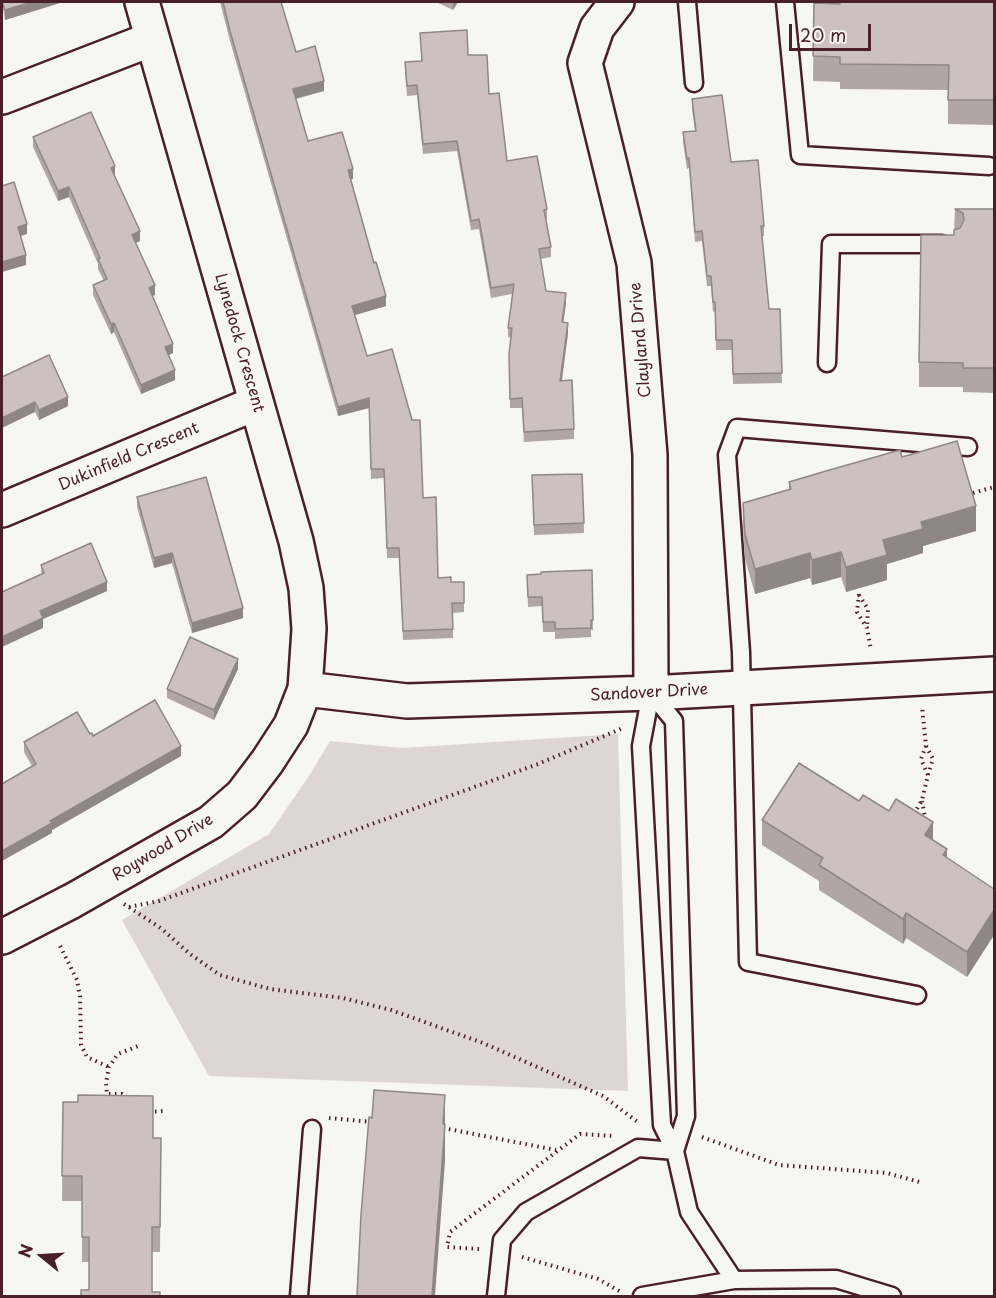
<!DOCTYPE html>
<html>
<head>
<meta charset="utf-8">
<style>
	body { margin:0 }
	#map { position:relative; width:996px; height:1298px; overflow:hidden; background:#f6f6f2; font-family:"Playpen Sans",sans-serif }
	canvas { display:block }
	.frame { position:absolute; inset:0; border:3px solid #4a1f2b; pointer-events:none }
	.north { position:absolute; left:12px; top:1226px; width:60px; height:60px; -webkit-text-stroke:4px #f6f6f2; paint-order:stroke; rotate:288deg; font-size:16px; font-weight:700; line-height:24px; text-align:center; color:#4a1f2b }
	.north::after { content:''; display:block; margin:auto; width:21px; height:27px; background:#4a1f2b; clip-path:polygon(50% 0,100% 100%,50% 72%,0 100%) }
	.scale { position:absolute; left:789px; top:24px; width:82px; height:27px; box-sizing:border-box; border:3px solid #4a1f2b; border-top:0; padding-left:8px; font-size:18px; line-height:21px; white-space:nowrap; color:#4a1f2b; -webkit-text-stroke:4px #f6f6f2; paint-order:stroke }
</style>
</head>
<body>
<div id="map">
<canvas width="996" height="1298"></canvas>
<div class="frame"></div>
<div class="north">N</div>
<div class="scale">20 m</div>
</div>
<script>
const g = document.querySelector('canvas').getContext('2d');
g.lineJoin = 'round';
function fillPath(path, color) { g.fillStyle = color; g.fill(path, 'evenodd'); }
const poly = rows => new Path2D(rows.map(r => 'M' + r).join(''));
function strokePath(path, color, width, dash) { g.strokeStyle = color; g.lineWidth = width; g.lineCap = dash ? 'butt' : 'round'; g.setLineDash(dash || []); g.stroke(path); }
function write(font, color, halo, rows, align = 'center') {
  g.font = font + ' "Playpen Sans",sans-serif'; g.lineWidth = 6; g.setLineDash([]); g.textBaseline = 'middle'; g.strokeStyle = halo; g.fillStyle = color; for (const [text, x, y, turn = 0] of rows) {
    g.save(); g.translate(x, y); g.rotate((+turn || 0) * Math.PI / 180); g.textAlign = isNaN(turn) ? turn : align; if (halo) g.strokeText(text, 0, 0); g.fillText(text, 0, 0); g.restore();
  }
}
fillPath(poly([
	[618,734,628,1091,209,1076,122,920,269,834,309,776,330,741,402,748]
]), '#ddd6d5');
const lane = poly([
	[687,2,694,83],
	[785,2,800,155,989,166],
	[827,363,831,244,942,244],
	[651,693,674,721,686,1116,675,1151,662,1125,641,746,651,693],
	[917,995,748,962,741,652,727,455,737,428,968,447],
	[734,1280,836,1279,892,1296],
	[299,1296,312,1129],
	[496,1296,502,1240,526,1212,638,1148,675,1151,689,1212,734,1280,642,1296]
]);
const street = poly([
	[617,2,597,28,585,63,634,263,650,455,651,693],
	[2,97,152,39],
	[2,510,256,403],
	[305,689,407,701,651,693,994,674],
	[2,937,72,901,211,822,242,795,267,762,291,725,305,689,309,629,306,588,296,541,142,2]
]);
strokePath(lane, '#4a1f2b', 21);
strokePath(street, '#4a1f2b', 38);
strokePath(poly([
	[973,493,994,487],
	[859,594,857,612,867,628,871,650],
	[859,595,868,609,867,627],
	[926,746,933,759,928,775],
	[922,801,925,817,923,819],
	[914,814,922,800,928,775,921,759,926,746,922,706],
	[124,904,162,929,190,954,220,975,270,989,343,998,391,1010,483,1043,603,1096,639,1123],
	[129,907,159,901,538,764,623,728],
	[60,946,77,980,80,997,81,1045,87,1057,109,1067],
	[127,1098,122,1094,107,1094,106,1083,109,1067,118,1054,141,1045],
	[149,1112,164,1111],
	[329,1118,372,1122],
	[443,1128,556,1150],
	[702,1137,779,1165,887,1173,923,1183],
	[479,1249,447,1247,450,1232,580,1134,614,1136],
	[522,1257,598,1279,623,1293]
]), '#4a1f2b', 4, [1.5, 4.5]);
strokePath(lane, '#f6f6f2', 16);
strokePath(street, '#f6f6f2', 33);
fillPath(poly([
	[2,2,63,2,5,20],
	[220,2,281,2,296,52,324,91,296,99,308,141,353,179,351,179,386,306,354,315,367,356,423,498,438,578,451,582,464,582,464,612,453,613,453,638,403,640,399,558,387,558,384,478,371,479,369,408,338,416,230,41],
	[436,2,458,2,453,10],
	[994,2,994,125,948,124,948,90,840,89,840,82,813,81,814,3,840,4],
	[420,33,468,55,489,94,507,161,547,209,547,219,545,219,551,247,551,257,541,259,546,291,566,303,563,322,568,333,562,381,574,429,574,439,524,442,522,408,510,408,509,354,511,338,508,337,508,328,512,294,491,298,479,229,471,230,457,151,423,154,417,95,407,96,405,72,405,62,422,61],
	[692,99,731,162,764,226,764,236,762,236,769,309,780,309,782,383,733,384,732,350,716,350,715,311,713,312,711,286,707,286,702,241,695,242,689,168,687,169,683,142,683,132,695,131,692,109],
	[33,137,115,176,140,241,136,243,155,295,152,296,173,353,168,355,175,380,141,394,114,332,111,334,93,295,93,285,104,281,98,269,98,264,69,197,58,201,33,147],
	[955,209,994,209,994,393,963,392,963,387,919,387,919,362,954,235],
	[2,377,68,406,39,420,35,412],
	[902,457,976,531,923,546,923,553,887,564,887,580,846,592,841,577,812,585,810,578,755,594,745,559,743,527,743,503,789,489,789,482],
	[582,474,584,533,534,535,532,475],
	[137,497,243,618,192,633,172,563,154,568,137,507],
	[41,565,107,591,43,619,43,628],
	[592,570,593,630,591,630,591,637,555,639,555,632,543,632,542,606,528,607,527,575],
	[238,669,214,720,167,698,167,689],
	[90,734,93,736,181,756,52,830,52,833,32,766,24,752,24,742],
	[859,801,933,840,947,858,994,889,994,935,967,977,906,938,903,944,819,890,819,881,762,845,762,820],
	[63,1102,153,1138,161,1138,160,1252,152,1252,89,1290,89,1262,82,1262,82,1201,62,1201]
]), '#afa6a5');
fillPath(poly([
	[32,2,63,2,5,20,5,10],
	[453,2,458,2,453,10],
	[3,4,3,14,2,14,2,5],
	[324,81,324,91,293,99,293,89],
	[115,166,115,176,111,168],
	[353,169,353,179,348,180,348,170],
	[69,187,69,197,58,201,58,191],
	[27,224,27,234,18,237,18,227],
	[140,231,140,241,132,244,132,235],
	[26,255,26,265,2,272,2,262],
	[155,285,155,295,149,297,149,288],
	[566,293,566,303,562,332,562,322],
	[386,296,386,306,352,316,352,306],
	[114,323,114,332,111,334,111,324],
	[568,323,568,333,560,391,560,381],
	[173,344,173,353,165,357,165,347],
	[175,370,175,380,141,394,141,385],
	[68,397,68,406,39,420,39,410],
	[369,398,369,408,338,416,338,407],
	[35,402,35,412,2,428,2,418],
	[976,506,976,531,923,546,923,553,887,564,887,580,846,592,846,567,883,540,921,522],
	[841,552,841,577,812,585,812,560],
	[172,553,172,563,154,568,154,558],
	[810,553,810,578,755,594,755,569],
	[107,582,107,591,43,619,43,628,2,647,2,637,40,611],
	[243,608,243,618,192,633,192,623],
	[238,659,238,669,214,720,214,710],
	[181,746,181,756,52,830,52,833,2,861,2,851,50,821],
	[933,822,933,847,925,835],
	[947,849,947,874,943,855],
	[994,910,994,935,967,977,967,952],
	[906,913,906,938,903,944,903,919],
	[445,1095,445,1161,435,1296,432,1296]
]), '#8f8786');
const building = poly([
	[2,2,32,2,5,10,3,4,2,5,2,2],
	[223,2,281,2,296,52,315,46,324,81,293,89,308,141,342,132,353,169,348,170,374,263,376,262,386,296,352,306,367,356,392,349,412,420,420,420,423,498,436,497,438,578,451,577,451,582,464,582,464,603,452,603,453,629,403,631,399,548,387,548,384,469,371,469,369,398,338,407,230,31,223,2],
	[840,2,994,2,994,100,948,100,949,65,840,64,840,57,813,56,814,3,840,4,840,2],
	[467,30,468,55,487,55,489,94,499,93,507,161,537,156,547,209,544,210,551,247,539,249,546,291,566,293,562,322,568,323,560,381,572,380,574,429,524,432,522,398,510,399,509,354,512,328,508,328,514,284,491,288,479,219,471,221,457,141,423,144,417,85,407,86,405,62,422,61,420,33,467,30],
	[722,95,731,162,758,160,764,226,761,226,769,309,780,309,782,373,733,374,732,340,716,340,715,302,713,302,711,276,707,276,702,231,695,232,689,158,687,159,683,132,696,131,692,99,722,95],
	[91,112,115,166,111,168,140,231,132,235,155,285,149,288,173,344,165,347,175,370,141,385,114,323,111,324,93,285,107,279,98,259,100,258,69,187,58,191,33,137,91,112],
	[14,182,27,224,18,227,26,255,2,262,2,186,14,182],
	[955,209,994,209,994,368,963,368,963,363,919,362,921,235,954,235,954,230,960,228,964,220,963,213,955,209],
	[49,355,68,397,39,410,35,402,2,418,2,377,49,355],
	[957,441,976,506,921,522,923,529,883,540,887,555,846,567,841,552,812,560,810,553,755,569,745,534,743,503,791,489,789,482,826,471,900,450,902,457,957,441],
	[582,474,584,523,534,525,532,475,582,474],
	[206,477,243,608,192,623,172,553,154,558,137,497,206,477],
	[91,543,107,582,40,611,43,618,2,637,2,592,44,573,41,565,91,543],
	[592,570,593,620,591,620,591,628,555,629,555,622,543,622,542,597,528,597,527,575,541,574,541,572,592,570],
	[190,637,238,659,214,710,167,689,190,637],
	[155,700,181,746,50,821,52,823,2,851,2,784,36,764,24,742,77,712,90,734,92,733,93,736,155,700],
	[799,763,859,801,863,795,889,811,896,799,933,822,925,835,947,849,943,855,994,889,994,910,967,952,906,913,903,919,819,865,823,858,762,820,799,763],
	[374,1090,445,1095,443,1124,445,1124,432,1296,357,1296,361,1215,369,1117,372,1118,374,1090],
	[78,1095,153,1096,153,1138,161,1138,160,1227,152,1227,152,1292,160,1292,160,1296,81,1296,81,1290,89,1290,89,1237,82,1237,82,1176,62,1176,63,1102,78,1102,78,1095]
]);
fillPath(building, '#ccc1c0');
strokePath(building, '#8f8786', 1.5);
write('16px', '#4a1f2b', '#f6f6f2', [
	["Clayland Drive",641,340,-95],
	["Lynedock Crescent",239,343,74],
	["Dukinfield Crescent",129,457,-23],
	["Sandover Drive",649,693,-3],
	["Roywood Drive",163,848,-31]
]);
</script>
</body>
</html>
